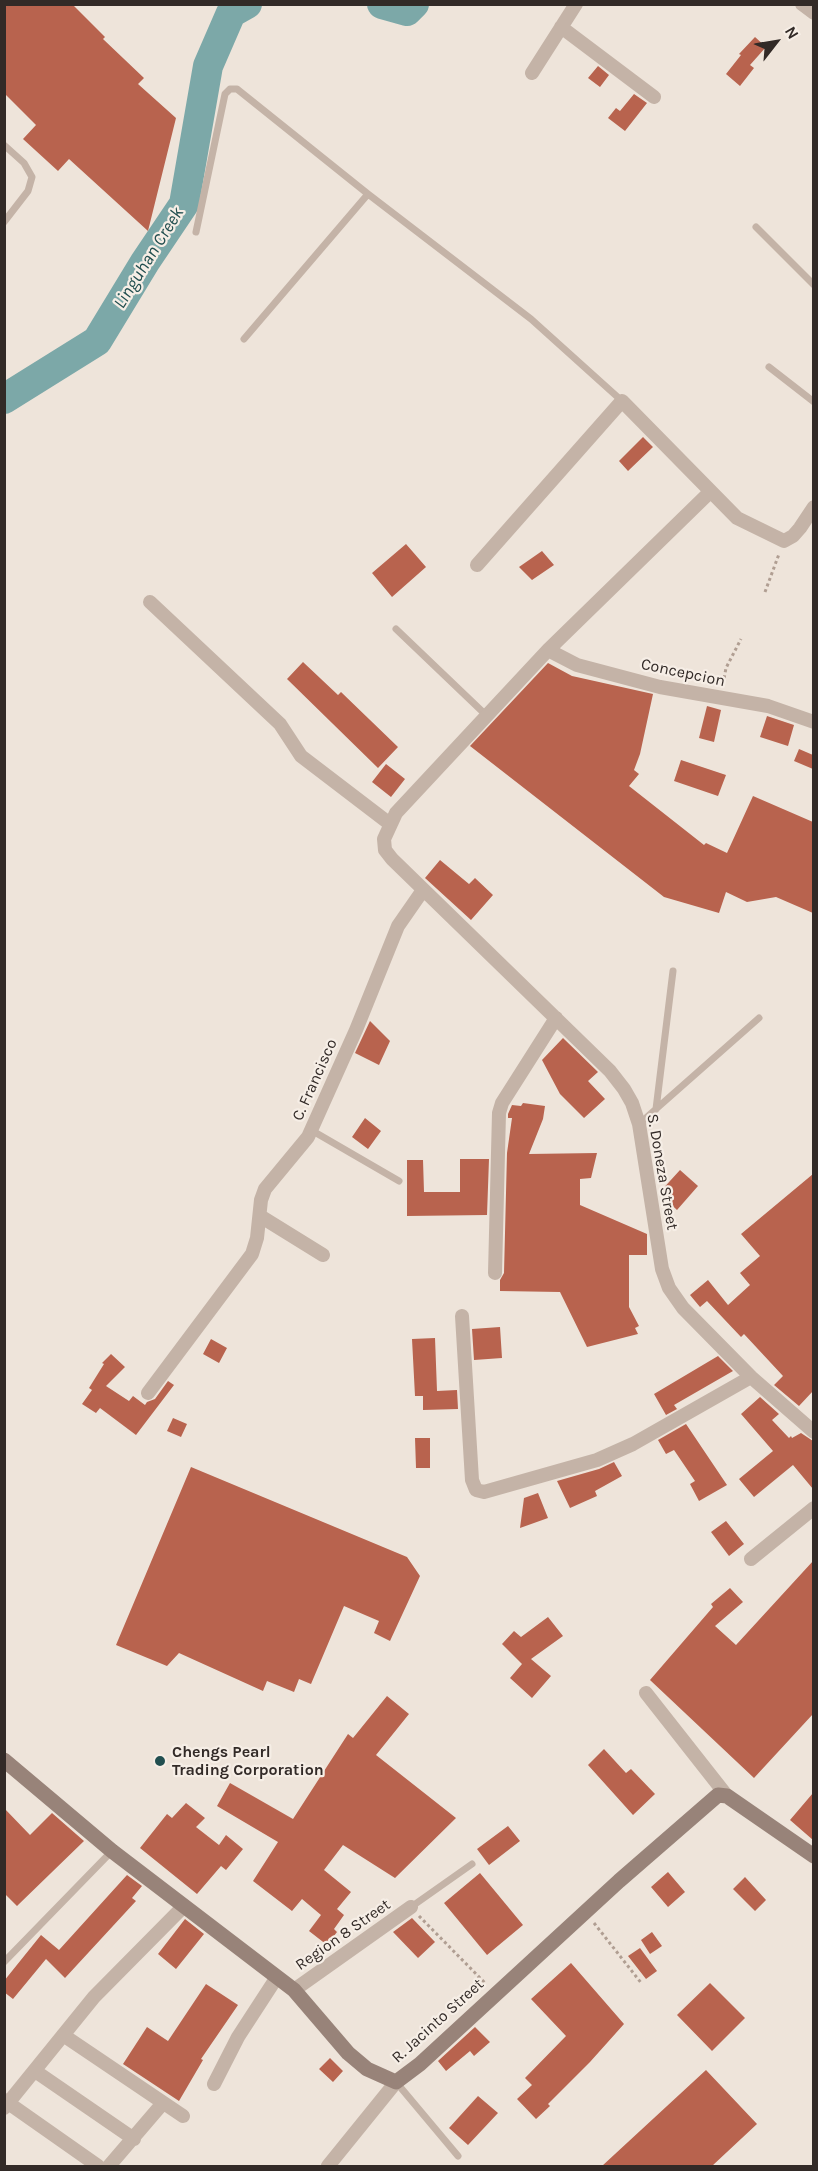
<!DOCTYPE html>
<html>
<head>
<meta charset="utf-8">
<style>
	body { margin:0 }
	#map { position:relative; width:818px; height:2171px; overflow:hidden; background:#eee4da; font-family:Karla,sans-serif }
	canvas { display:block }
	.frame { position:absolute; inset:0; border:6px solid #322a27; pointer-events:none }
	.north { position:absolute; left:746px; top:12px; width:60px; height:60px; -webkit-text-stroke:4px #f6eee6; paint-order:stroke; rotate:59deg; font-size:16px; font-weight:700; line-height:24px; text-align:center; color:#322a27 }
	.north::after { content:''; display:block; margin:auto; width:21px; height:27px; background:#322a27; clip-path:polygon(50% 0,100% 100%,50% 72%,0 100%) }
</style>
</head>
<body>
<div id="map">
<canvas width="818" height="2171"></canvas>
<div class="frame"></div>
<div class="north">N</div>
</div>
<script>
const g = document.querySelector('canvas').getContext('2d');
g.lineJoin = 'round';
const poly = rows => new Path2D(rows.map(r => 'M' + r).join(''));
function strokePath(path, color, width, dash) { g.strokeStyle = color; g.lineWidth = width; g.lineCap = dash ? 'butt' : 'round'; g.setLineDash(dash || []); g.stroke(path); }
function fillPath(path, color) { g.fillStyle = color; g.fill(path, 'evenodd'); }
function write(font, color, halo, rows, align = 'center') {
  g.font = font + ' Karla,sans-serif'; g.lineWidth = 4.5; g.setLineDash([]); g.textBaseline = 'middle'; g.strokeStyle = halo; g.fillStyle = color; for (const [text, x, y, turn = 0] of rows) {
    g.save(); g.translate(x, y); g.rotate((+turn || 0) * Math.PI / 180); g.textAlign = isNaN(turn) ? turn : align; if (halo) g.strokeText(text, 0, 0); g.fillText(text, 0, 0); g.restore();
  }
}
strokePath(poly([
	[382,4,407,11,414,4],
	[4,399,97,341,145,262,184,204,208,66,231,13,247,4]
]), '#7ca8a8', 30);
fillPath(poly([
	[4,4,72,4,105,37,103,39,144,78,138,84,176,118,148,231,69,159,58,171,23,139,36,125,4,93],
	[755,37,766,47,750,65,754,68,740,86,726,74,741,55,739,54],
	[598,66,609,75,600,87,588,78],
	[634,94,647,103,625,131,608,118,616,108,620,111],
	[643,437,653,447,628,471,619,461],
	[406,544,426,567,392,597,372,573],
	[542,551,554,565,532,580,519,567],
	[303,662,338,695,341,692,398,747,378,768,287,679],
	[548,663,572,676,653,694,640,754,634,770,639,774,629,786,704,845,706,843,727,853,753,796,813,822,813,913,776,897,747,902,726,892,719,913,664,897,470,746],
	[707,706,721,710,714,742,699,738],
	[767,716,794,725,788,746,760,737],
	[799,749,813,755,813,769,794,761],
	[681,760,726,775,718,796,674,781],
	[386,764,405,779,391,797,372,782],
	[440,860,469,884,475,878,493,895,471,920,425,878],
	[370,1021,390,1041,379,1065,355,1053],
	[563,1038,598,1072,588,1081,605,1099,584,1118,560,1094,542,1060],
	[523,1103,545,1106,543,1119,529,1154,597,1153,591,1178,580,1179,580,1205,647,1234,647,1255,629,1255,629,1307,639,1326,635,1328,638,1334,587,1347,560,1292,500,1291,500,1280,504,1273,507,1153,512,1118,508,1118,508,1114,512,1105,521,1106],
	[365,1118,381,1131,368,1149,352,1137],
	[460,1159,489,1159,487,1215,407,1216,407,1160,423,1160,424,1192,460,1192],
	[680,1170,698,1186,677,1210,659,1193],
	[813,1174,813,1391,799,1406,774,1385,783,1376,744,1334,741,1337,707,1301,700,1307,690,1295,708,1280,728,1305,750,1285,740,1273,760,1256,741,1234],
	[500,1327,502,1358,474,1360,472,1329],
	[435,1338,437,1391,457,1390,458,1409,423,1410,423,1396,415,1396,412,1339],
	[211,1339,227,1348,219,1363,203,1354],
	[111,1354,125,1367,106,1386,129,1401,133,1396,145,1405,147,1402,155,1399,168,1381,174,1385,136,1435,100,1408,96,1413,82,1404,92,1390,89,1388,104,1364,102,1363],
	[718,1356,733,1371,674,1405,677,1409,666,1415,654,1394],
	[760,1397,779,1414,772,1420,789,1438,791,1436,792,1438,801,1433,813,1441,813,1489,793,1465,754,1497,739,1479,773,1451,741,1414],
	[173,1418,187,1424,181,1437,167,1431],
	[686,1424,727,1485,699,1501,690,1484,695,1481,674,1450,666,1454,658,1440],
	[415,1438,430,1438,430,1468,416,1468],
	[614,1462,622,1476,595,1491,597,1496,570,1508,557,1481,599,1469],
	[191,1467,407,1557,420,1576,390,1641,374,1633,379,1621,344,1606,311,1684,299,1679,294,1692,267,1681,263,1691,179,1653,167,1666,116,1645],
	[538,1493,548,1518,520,1528,524,1498],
	[726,1521,744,1544,729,1556,711,1532],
	[813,1561,813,1714,754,1778,650,1680,713,1607,711,1604,730,1588,743,1602,715,1626,736,1645],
	[548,1617,563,1636,531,1659,551,1676,532,1698,510,1678,522,1664,502,1644,514,1631,521,1637],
	[387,1696,409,1714,376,1755,456,1818,395,1878,343,1845,324,1870,351,1892,337,1909,344,1915,334,1929,337,1932,327,1945,309,1931,321,1915,302,1899,292,1911,253,1881,278,1842,217,1806,230,1783,293,1819,348,1734,353,1738],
	[604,1749,626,1773,631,1769,655,1794,633,1815,588,1765],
	[813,1793,813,1840,790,1820],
	[186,1803,205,1818,196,1827,219,1845,226,1835,243,1849,226,1870,221,1866,197,1894,140,1848,167,1814,172,1818],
	[4,1808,30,1835,52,1813,84,1841,17,1906,4,1893],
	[508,1826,520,1841,489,1865,477,1849],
	[668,1872,685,1892,668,1907,651,1887],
	[480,1873,523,1925,487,1955,444,1903],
	[127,1875,142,1886,132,1898,136,1901,65,1978,46,1959,13,1999,4,1992,4,1981,41,1935,59,1950],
	[745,1877,766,1900,755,1911,733,1889],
	[412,1918,435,1942,418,1958,393,1932],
	[185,1919,204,1934,176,1969,158,1954],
	[652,1932,662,1946,650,1954,641,1940],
	[640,1948,657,1971,646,1979,628,1956],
	[571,1963,624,2024,590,2062,548,2104,550,2106,536,2119,517,2099,532,2085,525,2078,566,2036,531,1999],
	[710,1983,745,2018,712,2051,677,2015],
	[206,1984,238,2005,201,2059,203,2060,179,2101,123,2064,147,2027,168,2041],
	[475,2027,490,2042,474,2056,470,2051,446,2071,438,2061],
	[330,2058,343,2071,333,2082,319,2069],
	[706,2070,757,2124,712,2166,602,2166],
	[478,2096,498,2113,468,2145,449,2128]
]), '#b8634e');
strokePath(poly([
	[765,592,779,554],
	[723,684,726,668,741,639],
	[419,1916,486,1984],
	[594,1923,642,1984]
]), '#b09e92', 3, [3, 3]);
strokePath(poly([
	[4,145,24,163,32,177,28,191,4,222],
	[756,227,814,285],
	[196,232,225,94,230,89,237,89,368,194,531,319,622,401],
	[244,339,368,194],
	[769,367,814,402],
	[396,629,487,716],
	[656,1109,673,971],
	[639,1124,759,1018],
	[311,1130,399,1181],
	[411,1907,472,1864],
	[4,1962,112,1851],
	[396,2082,458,2156]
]), '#c4b3a7', 7);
strokePath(poly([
	[802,4,814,13],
	[561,27,654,97],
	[532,73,576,4],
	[710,492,548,650,396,813,384,839,385,850,392,859,610,1071,624,1089,632,1103,639,1124,662,1269,669,1288,683,1308,751,1377,814,1432],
	[477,565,622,401,737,518,784,541,793,536,800,528,814,507],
	[150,602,280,724,301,756,390,824],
	[548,650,577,665,660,687,768,706,814,722],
	[260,1216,323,1255],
	[495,1273,499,1113,502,1103,556,1018],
	[462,1316,472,1480,476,1490,484,1492,597,1460,633,1444,751,1377],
	[148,1393,252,1254,257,1238,261,1200,265,1189,308,1137,356,1030,398,926,423,890],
	[751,1559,814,1508],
	[646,1693,727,1796],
	[294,1990,411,1907],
	[63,2035,183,2116],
	[35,2071,134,2139],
	[214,2084,238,2037,277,1977],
	[4,2100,98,2166],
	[4,2108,94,1997,184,1906],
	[109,2166,163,2103],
	[328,2166,396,2082]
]), '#c4b3a7', 14);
strokePath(poly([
	[4,1760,112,1851,294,1990,348,2053,367,2069,396,2082,420,2064,619,1881,718,1795,727,1796,814,1856]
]), '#988379', 15);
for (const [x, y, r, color] of [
	[160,1761,6,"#214e4f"]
]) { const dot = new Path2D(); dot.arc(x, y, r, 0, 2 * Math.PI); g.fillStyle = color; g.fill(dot); strokePath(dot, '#f6eee6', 2); }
write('16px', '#322a27', '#f6eee6', [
	["Concepcion",683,673,12],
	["C. Francisco",315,1080,-66],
	["S. Doneza Street",662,1172,80],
	["Region 8 Street",343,1935,-35],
	["R. Jacinto Street",438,2021,-42]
]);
write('bold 16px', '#322a27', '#f6eee6', [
	["Chengs Pearl",172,1752],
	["Trading Corporation",172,1770]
], 'left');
write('italic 18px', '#214e4f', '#f6eee6', [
	["Linguhan Creek",149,258,-58]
]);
</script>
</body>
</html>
